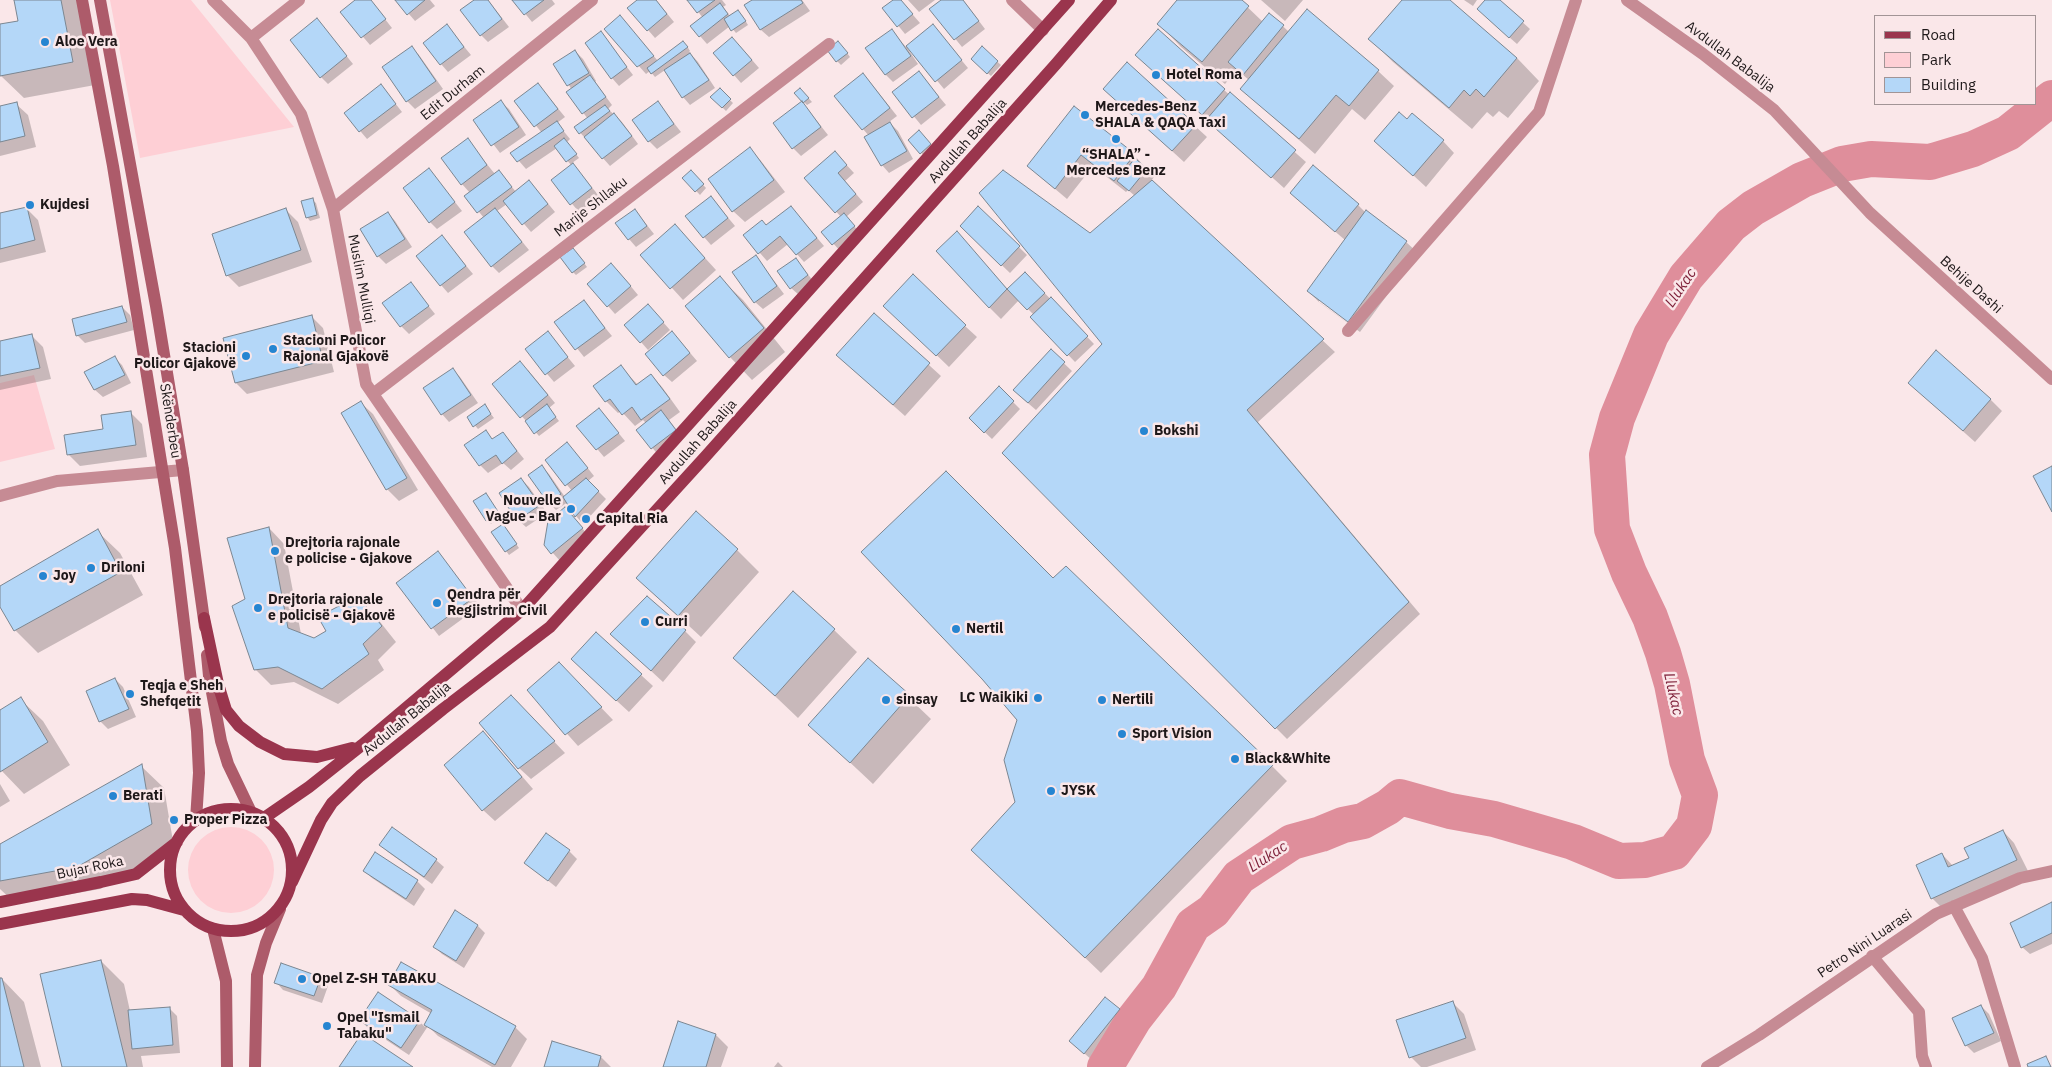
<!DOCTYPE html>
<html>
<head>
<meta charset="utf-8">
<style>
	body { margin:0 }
	#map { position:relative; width:2052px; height:1067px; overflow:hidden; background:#fae7e9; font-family:"IBM Plex Sans",sans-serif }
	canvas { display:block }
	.legend { position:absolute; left:1874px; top:15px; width:162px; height:90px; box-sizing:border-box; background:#fae7e9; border:1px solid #a29496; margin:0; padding:6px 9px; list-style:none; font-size:15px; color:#1e1819 }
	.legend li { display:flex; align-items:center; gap:10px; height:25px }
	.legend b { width:25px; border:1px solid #a29496 }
</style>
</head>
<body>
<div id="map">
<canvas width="2052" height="1067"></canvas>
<ul class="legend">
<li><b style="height:6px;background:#9a354d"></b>Road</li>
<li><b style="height:14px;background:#fecfd5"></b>Park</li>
<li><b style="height:14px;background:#b4d7f8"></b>Building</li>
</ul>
</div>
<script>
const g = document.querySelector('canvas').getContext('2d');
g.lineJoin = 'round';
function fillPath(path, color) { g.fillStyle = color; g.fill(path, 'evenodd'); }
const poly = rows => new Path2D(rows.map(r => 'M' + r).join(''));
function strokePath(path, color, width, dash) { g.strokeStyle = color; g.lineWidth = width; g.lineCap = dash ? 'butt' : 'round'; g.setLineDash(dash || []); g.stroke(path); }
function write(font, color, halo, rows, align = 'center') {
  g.font = font + ' "IBM Plex Sans",sans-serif'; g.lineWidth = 5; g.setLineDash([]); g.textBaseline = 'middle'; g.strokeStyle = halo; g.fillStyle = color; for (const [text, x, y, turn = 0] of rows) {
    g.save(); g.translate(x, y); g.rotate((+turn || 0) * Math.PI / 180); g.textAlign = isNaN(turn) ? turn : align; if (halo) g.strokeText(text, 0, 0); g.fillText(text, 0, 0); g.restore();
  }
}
fillPath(poly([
	[110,0,191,0,294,127,140,158],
	[34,375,55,449,0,462,0,383],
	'188 870a43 43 0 1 1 86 0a43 43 0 1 1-86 0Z'
]), '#fecfd5');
fillPath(poly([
	[15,0,78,0,95,85,24,98,0,75,0,25,19,22],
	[357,0,370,0,392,28,370,45,342,12],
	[397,0,430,0,435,6,415,21],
	[476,0,488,0,509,27,488,42,481,35],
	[514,0,552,0,555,4,532,22],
	[639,0,656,0,674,22,655,38,629,8],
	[689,0,722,0,726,5,723,7,731,17,742,15,748,25,736,33,730,26,707,44,700,36,703,18],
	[754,0,802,0,810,11,769,37,761,30,746,6],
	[895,0,900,0,920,23,905,34,884,8],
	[908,0,935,0,919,12],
	[943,0,963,0,985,29,962,47,931,9],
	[1179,0,1240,0,1263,22,1270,14,1289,32,1378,71,1394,86,1365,120,1352,109,1315,154,1241,89,1249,80,1237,70,1225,84,1181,47,1159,24],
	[1261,0,1303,0,1285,21],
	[1404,0,1448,0,1517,58,1539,81,1508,118,1499,111,1493,117,1487,112,1472,129,1393,62,1370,39],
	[1464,0,1477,0,1473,6],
	[1487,0,1498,0,1530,29,1517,44,1486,17],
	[627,25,658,61,687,46,690,51,689,52,698,62,715,88,690,105,683,97,665,70,655,77,650,71,646,74,606,29],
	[447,26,471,55,448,72,441,64],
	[933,26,968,68,944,89,910,48,908,49,918,64,893,82,885,74,892,31,906,47],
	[324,28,353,64,328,84,321,77],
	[601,33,633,75,619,86,612,78],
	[740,46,759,68,741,83,734,75],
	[842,46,850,57,841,65,837,61],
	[412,48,419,55,443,89,415,109,407,101,383,67],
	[982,48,1001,65,991,76,972,59],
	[575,51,583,59,596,81,595,82,612,105,608,109,622,122,638,144,610,166,576,128,588,119,568,93,572,90,555,64],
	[1148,66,1224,90,1306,162,1284,188],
	[926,81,946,105,921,125,894,92],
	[870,82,897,116,889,122,898,131,913,159,889,173,882,165,869,136,863,129],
	[538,84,565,117,557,123,570,139,567,142,579,158,572,163,599,196,579,212,552,180,571,165,557,148,526,169,512,153,542,133,516,101],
	[720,90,733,103,726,111,712,97],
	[804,93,812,102,807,105,804,102],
	[388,94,402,112,367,139,345,113],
	[1116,100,1195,126,1207,137,1184,162],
	[501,102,509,109,526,135,500,153,475,120],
	[658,103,681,132,657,149,649,141],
	[16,104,28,115,36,147,0,156,0,108],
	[1074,108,1134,155,1154,177,1151,181,1335,352,1258,422,1420,614,1287,739,1003,453,1104,344,1090,235,1135,196,1128,190,1126,192,1093,166,1067,199,1028,166],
	[809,111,828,135,801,156,793,148],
	[922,136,933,148,924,156,910,140],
	[467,140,495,174,499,171,516,192,536,189,555,212,531,232,507,204,497,211,529,250,499,273,492,266,484,218,466,196,470,193,462,184],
	[1376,141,1443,141,1454,153,1426,187],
	[750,149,761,161,785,192,745,222,733,211],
	[842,160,854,173,845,181,863,202,846,217,862,235,841,252,823,232,841,217,806,178],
	[691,172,706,188,700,195,684,178],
	[436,178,462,211,437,229,430,222],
	[711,197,735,226,711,245,704,237],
	[312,200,316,203,320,218,310,221,307,217],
	[1303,204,1358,205,1366,213,1406,242,1418,253,1360,332,1320,303,1308,291,1345,240],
	[1319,299,1354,324,1352,326,1319,302],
	[791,207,824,246,804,262,788,244,767,261,745,236,766,227],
	[26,208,38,220,46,252,0,263,0,215],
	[979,208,1027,255,1010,273,961,226],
	[286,210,298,222,312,262,239,287,227,275],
	[635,210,654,234,636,247,629,239],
	[388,213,395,221,412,247,386,264,378,256],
	[675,225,716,270,683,300,642,255],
	[957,233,1008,290,1033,281,1094,344,1075,362,1032,317,1034,315,1019,300,1001,319,989,307],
	[442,237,473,274,448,293,441,285],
	[577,253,587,267,576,275,573,272],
	[756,257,784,294,763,309,755,302],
	[795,259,815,283,799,295,791,288],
	[619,272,638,295,615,314,608,306],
	[720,278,743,300,785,352,752,380,730,357],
	[411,284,435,314,409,334,401,326],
	[583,301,612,336,584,357,556,322],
	[122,307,130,315,134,330,85,343,77,335],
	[655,313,670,330,648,350,641,342],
	[874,315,941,376,905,416,850,367],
	[311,316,323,328,334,372,247,394,236,383],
	[897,317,965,326,977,337,949,367],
	[548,333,575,366,554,382,526,349],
	[32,336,43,347,51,379,0,390,0,343],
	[680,341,697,361,672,382,664,375],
	[1051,351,1072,371,1036,410,1022,398],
	[115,358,122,365,131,383,103,397,95,390,86,372],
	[621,367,638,385,651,375,662,387,680,412,669,420,683,438,659,456,638,430,646,423,643,420,635,426,621,411,618,413,606,401],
	[453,370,460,377,478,403,449,422,442,414],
	[528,370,555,403,549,408,559,421,539,436,494,384],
	[999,388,1020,409,992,439,970,418],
	[1921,394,1990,399,2002,411,1975,442],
	[361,403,373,414,418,490,399,501,387,489],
	[485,406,494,418,478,429,468,417],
	[599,409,625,441,604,457,578,426],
	[130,412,142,424,147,457,80,466,68,454],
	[486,432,493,440,503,433,524,459,511,470,503,463,488,473,480,465],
	[575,452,594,476,588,481,606,499,583,524,576,516,568,502,556,510,549,503,530,475,542,467,549,474,565,497,572,491,547,460],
	[521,479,529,487,547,513,526,527,518,520],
	[489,498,501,517,491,524,487,520],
	[573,516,589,537,560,561,545,544],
	[269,528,284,544,301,634,314,639,327,632,357,598,373,613,396,642,378,660,384,670,338,704,294,682,271,685,255,669,246,600],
	[506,529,519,548,509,555,493,533],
	[97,531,120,553,143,595,38,653,15,630,0,604,0,588],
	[737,550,759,572,701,637,637,578],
	[438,553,480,606,439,636,398,583],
	[1053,580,1272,766,1287,781,1101,973,988,865,1017,802,1018,720],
	[834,630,857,652,798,718,735,658],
	[685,631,696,642,663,682,623,645],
	[868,659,931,719,873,784,810,725],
	[584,671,641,675,653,686,629,712],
	[570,675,613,720,578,746,528,690],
	[115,679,123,687,136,717,108,729,100,721],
	[20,699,43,721,70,765,24,794,0,769,0,711],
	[523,709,565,753,531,779,519,768],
	[495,745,533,789,495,821,483,810],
	[141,766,164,788,174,847,100,889,16,904,0,889,0,845],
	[0,784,10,801,0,807],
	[2003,831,2014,843,2028,871,1944,910,1932,898,1942,854,1953,866,1970,858],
	[381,845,436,860,444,867,432,884,388,852],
	[569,851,577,859,556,887,526,863],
	[376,854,417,881,425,889,414,906,372,878,365,871],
	[2052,904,2052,944,2030,954,2022,947],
	[455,912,478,926,485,933,464,968,442,954,435,947],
	[101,961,124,984,130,1011,169,1008,177,1016,180,1053,141,1056,143,1067,63,1067],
	[402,963,515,1027,527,1039,511,1067,492,1067,438,1036,428,1026,409,1055,368,1028,360,1020,419,1021,425,1027,432,1014,401,996,390,985],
	[320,978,328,986,322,1003,283,990,276,982],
	[2,979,24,1002,41,1067,0,1067,0,980],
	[1105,999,1127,1018,1092,1060,1078,1048],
	[1452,1002,1464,1014,1476,1050,1427,1067,1421,1067,1411,1057],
	[1981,1006,1989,1014,2001,1041,1974,1053,1966,1045],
	[679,1023,716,1035,728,1047,721,1067,664,1067],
	[601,1057,611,1067,545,1067],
	[778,1062,783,1067,774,1067]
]), '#0003');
strokePath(poly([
	[1105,1067,1134,1019,1159,987,1193,925,1213,911,1239,877,1292,842,1321,834,1343,825,1363,821,1388,807,1400,797,1450,811,1494,819,1573,842,1619,861,1645,860,1674,852,1694,826,1700,795,1687,760,1672,684,1663,653,1650,617,1629,573,1612,529,1607,455,1617,418,1651,335,1686,277,1731,225,1753,208,1802,180,1842,164,1871,159,1930,162,1973,149,2008,133,2052,98]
]), '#df8e9b', 36);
const building = poly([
	[14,0,61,0,73,62,0,76,0,24,18,21,14,0],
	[355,0,371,0,386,19,361,38,340,12,355,0],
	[395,0,425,0,407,15,395,0],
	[474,0,488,0,502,19,480,36,460,10,474,0],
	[512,0,544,0,524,15,512,0],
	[637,0,656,0,667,14,647,31,627,8,637,0],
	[687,0,715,0,697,13,687,0],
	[752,0,801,0,803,3,760,30,744,5,752,0],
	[893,0,901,0,913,14,897,27,882,8,893,0],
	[941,0,963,0,979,21,954,40,929,9,941,0],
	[1177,0,1242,0,1249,6,1202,62,1157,24,1177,0],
	[1402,0,1450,0,1517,58,1484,97,1476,89,1470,96,1464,90,1449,108,1368,39,1402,0],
	[1485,0,1500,0,1524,21,1509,38,1477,9,1485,0],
	[720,3,728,14,699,37,690,26,720,3],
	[1307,9,1379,70,1349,106,1336,95,1299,139,1240,89,1307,9],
	[738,10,746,21,731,31,724,19,738,10],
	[1269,13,1284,25,1243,75,1228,62,1269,13],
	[620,15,654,56,637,67,604,29,620,15],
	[317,18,347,56,320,78,290,40,317,18],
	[447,24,464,47,440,65,423,43,447,24],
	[933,24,962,60,935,82,906,46,933,24],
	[892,29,911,56,885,75,865,48,892,29],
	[1158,29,1225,89,1202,115,1135,55,1158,29],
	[601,31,627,67,611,79,585,43,601,31],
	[732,37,752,60,733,76,713,53,732,37],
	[683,41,688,47,651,74,647,68,683,41],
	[838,41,848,53,836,62,827,50,838,41],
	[412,46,436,81,406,102,382,67,412,46],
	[982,46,998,61,987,74,971,59,982,46],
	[575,50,589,73,567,86,553,64,575,50],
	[690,53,709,80,682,98,664,70,690,53],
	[1127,62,1196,125,1172,151,1103,89,1127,62],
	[919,71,939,97,912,118,892,92,919,71],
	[863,73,890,108,862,130,834,96,863,73],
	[590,75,606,97,582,114,566,92,590,75],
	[538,83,558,109,534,127,514,101,538,83],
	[381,84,396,104,359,132,344,113,381,84],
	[720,88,731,99,722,108,710,97,720,88],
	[800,88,809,98,803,103,794,93,800,88],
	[1230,92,1296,150,1271,178,1206,120,1230,92],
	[501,100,519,127,491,146,473,120,501,100],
	[658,101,674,124,648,142,632,120,658,101],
	[802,101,821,127,792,149,773,123,802,101],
	[17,102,25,136,0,142,0,106,17,102],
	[605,105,610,111,579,134,574,127,605,105],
	[1074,106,1135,154,1114,181,1081,155,1055,189,1027,166,1074,106],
	[1399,112,1407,119,1412,113,1444,140,1413,176,1374,141,1399,112],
	[614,113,632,136,602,159,584,137,614,113],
	[557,121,564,131,517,162,510,153,557,121],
	[890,122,907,151,881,166,864,137,890,122],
	[919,130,931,144,920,154,908,140,919,130],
	[468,138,487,165,461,185,441,158,468,138],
	[564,138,577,154,566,162,554,146,564,138],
	[750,147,774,180,732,212,708,179,750,147],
	[835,151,847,165,838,173,856,194,835,213,804,178,835,151],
	[1135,158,1147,169,1129,191,1117,181,1135,158],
	[573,163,592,188,570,205,551,180,573,163],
	[1313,165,1359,204,1335,232,1290,193,1313,165],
	[429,168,455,202,429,223,403,188,429,168],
	[499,170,512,187,477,213,464,196,499,170],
	[691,170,704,184,695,192,682,178,691,170],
	[1003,170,1090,233,1152,180,1324,339,1247,410,1409,602,1275,729,1002,453,1102,344,979,193,1003,170],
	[529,180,548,204,522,225,503,201,529,180],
	[711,196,728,218,703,238,685,216,711,196],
	[313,198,317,215,306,218,301,201,313,198],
	[791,206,817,238,796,255,780,236,758,254,743,235,762,220,766,225,791,206],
	[978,206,1020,246,1001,266,960,226,978,206],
	[27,207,35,240,0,249,0,213,27,207],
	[286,208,301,250,226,276,212,234,286,208],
	[495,208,522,242,491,267,464,232,495,208],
	[635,209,647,226,628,240,615,223,635,209],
	[1366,210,1407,241,1348,322,1307,291,1366,210],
	[388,212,405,239,377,257,360,229,388,212],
	[844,213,855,226,832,245,821,232,844,213],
	[675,224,705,258,670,289,640,255,675,224],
	[957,231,1007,289,989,308,936,251,957,231],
	[442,235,466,266,440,286,416,256,442,235],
	[573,248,585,263,572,273,560,257,573,248],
	[756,255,777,286,754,303,732,272,756,255],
	[796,258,808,275,790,289,777,271,796,258],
	[611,263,631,286,607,307,587,284,611,263],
	[1025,272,1045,293,1027,310,1007,289,1025,272],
	[913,274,966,325,936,356,883,306,913,274],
	[720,276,764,328,729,358,685,306,720,276],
	[411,282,429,306,400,327,382,303,411,282],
	[1051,297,1088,336,1067,356,1030,317,1051,297],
	[584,300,605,328,575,350,554,322,584,300],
	[648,304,664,322,640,343,624,325,648,304],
	[122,306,127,322,76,336,72,319,122,306],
	[874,313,930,363,893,405,836,355,874,313],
	[312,315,323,361,235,383,223,338,312,315],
	[548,331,568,357,545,375,525,349,548,331],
	[672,331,690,353,663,376,645,354,672,331],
	[32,334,40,368,0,376,0,341,32,334],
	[1051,349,1065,362,1028,403,1013,390,1051,349],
	[1936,350,1991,399,1963,431,1908,383,1936,350],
	[115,356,125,375,94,390,84,372,115,356],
	[520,361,548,395,520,418,492,384,520,361],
	[621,365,636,385,651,374,670,399,641,420,632,407,622,415,610,399,605,402,593,386,621,365],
	[453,368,471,395,441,415,423,388,453,368],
	[999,386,1014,401,984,433,969,418,999,386],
	[361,401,407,478,386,490,341,413,361,401],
	[485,404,491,414,473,427,467,417,485,404],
	[547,404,556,417,534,434,525,421,547,404],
	[599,408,619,433,596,450,576,426,599,408],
	[661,410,676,430,651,449,636,430,661,410],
	[131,411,136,445,67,455,64,435,103,429,101,415,131,411],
	[486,430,492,439,503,432,517,451,502,464,496,455,479,466,464,445,486,430],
	[567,442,588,468,565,486,545,460,567,442],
	[542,465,561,494,548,503,528,475,542,465],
	[2052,466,2052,512,2033,476,2052,466],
	[946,471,1053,578,1066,566,1273,765,1085,958,971,850,1015,802,1004,760,1017,720,982,679,861,552,946,471],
	[521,478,540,505,517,521,499,493,521,478],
	[586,478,599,491,575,517,563,497,586,478],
	[486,493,499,513,486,521,473,501,486,493],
	[565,507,583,528,551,554,544,545,548,521,565,507],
	[696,511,738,549,678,616,636,578,696,511],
	[503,524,517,544,505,552,491,532,503,524],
	[269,527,288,628,314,638,326,631,318,617,358,596,382,626,363,644,369,654,322,689,278,667,254,670,232,606,245,599,227,538,269,527],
	[98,529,121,572,14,631,0,607,0,586,98,529],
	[438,551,473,598,431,629,396,583,438,551],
	[793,591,835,629,775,696,733,658,793,591],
	[647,596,686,630,651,671,610,634,647,596],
	[596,632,642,674,616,701,571,659,596,632],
	[868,658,910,695,850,763,808,725,868,658],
	[559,662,602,707,565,735,527,690,559,662],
	[115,678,129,709,99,722,86,691,115,678],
	[511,695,555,741,518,769,479,723,511,695],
	[21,697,48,742,0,772,0,710,21,697],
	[483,731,522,777,482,811,444,765,483,731],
	[142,764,152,824,77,867,0,881,0,844,142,764],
	[392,827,437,859,424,877,379,845,392,827],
	[2003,830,2017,860,1931,899,1916,865,1942,853,1948,867,1969,858,1964,848,2003,830],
	[546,833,570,850,548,881,524,863,546,833],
	[375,852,418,880,406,899,363,871,375,852],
	[2052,902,2052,933,2021,948,2010,923,2052,902],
	[455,910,478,925,456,961,433,947,455,910],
	[101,960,127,1067,62,1067,40,974,101,960],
	[401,962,516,1026,495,1065,424,1025,432,1010,388,985,401,962],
	[281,963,321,977,314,996,274,983,281,963],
	[0,978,2,978,24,1067,0,1067,0,978],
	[378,992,420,1020,401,1048,359,1020,378,992],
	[1105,997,1120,1009,1084,1054,1069,1041,1105,997],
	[1453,1001,1466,1038,1409,1058,1396,1020,1453,1001],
	[1981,1005,1994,1033,1965,1046,1952,1018,1981,1005],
	[170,1007,173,1045,132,1049,128,1010,170,1007],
	[678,1021,716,1034,706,1067,663,1067,678,1021],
	[362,1033,413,1067,339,1067,362,1033],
	[552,1041,601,1056,598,1067,544,1067,552,1041],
	[2046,1056,2051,1067,2028,1067,2027,1064,2046,1056]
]);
fillPath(building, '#b4d7f8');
strokePath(building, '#7b8691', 1);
strokePath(poly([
	[213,0,251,38,301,114,333,209,366,384,522,610],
	[1012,0,1043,30],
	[1627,0,1703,54,1774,110,1870,213,2052,379],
	[251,38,299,0],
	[333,209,592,0],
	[1348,331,1539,112,1576,0],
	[373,394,829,44],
	[0,496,57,481,183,470],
	[1954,906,1982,958,2015,1067],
	[1872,956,1919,1012,1922,1056,1926,1067],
	[1707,1067,1759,1035,1936,914,2020,878,2052,871]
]), '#c68b94', 12);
strokePath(poly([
	[82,0,113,166,175,548,197,731,199,773,196,820],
	[100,0,156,306,183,470,205,627],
	[207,655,209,676,221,741,228,764,251,812],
	[213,929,226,981,227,1067],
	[255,1067,257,975,266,943,280,909]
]), '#ad5b6a', 12);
strokePath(poly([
	[204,618,218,684,226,710,239,726,260,742,284,754,317,757,352,748],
	'170 870a61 61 0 1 1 122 0a61 61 0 1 1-122 0Z',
	[264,818,309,787,362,745,522,610,1069,0],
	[292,882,321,820,332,803,360,776,443,709,550,627,705,457,1056,64,1111,0],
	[0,902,101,882,136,874,177,842],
	[0,924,132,899,147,900,184,910]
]), '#9a354d', 12);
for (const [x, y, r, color] of [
	[45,42,5,"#2685d1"],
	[1156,75,5,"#2685d1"],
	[1085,115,5,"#2685d1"],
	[1116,139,5,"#2685d1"],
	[30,205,5,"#2685d1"],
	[273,349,5,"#2685d1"],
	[246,356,5,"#2685d1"],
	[1144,431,5,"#2685d1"],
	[571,509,5,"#2685d1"],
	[586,519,5,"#2685d1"],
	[275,551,5,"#2685d1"],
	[91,568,5,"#2685d1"],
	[43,576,5,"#2685d1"],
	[437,603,5,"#2685d1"],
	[258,608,5,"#2685d1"],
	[645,622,5,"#2685d1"],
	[956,629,5,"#2685d1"],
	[130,694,5,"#2685d1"],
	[1038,698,5,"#2685d1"],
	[886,700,5,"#2685d1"],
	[1102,700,5,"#2685d1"],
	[1122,734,5,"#2685d1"],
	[1235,759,5,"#2685d1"],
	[1051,791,5,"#2685d1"],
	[113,796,5,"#2685d1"],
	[174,820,5,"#2685d1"],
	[302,979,5,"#2685d1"],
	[327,1026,5,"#2685d1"]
]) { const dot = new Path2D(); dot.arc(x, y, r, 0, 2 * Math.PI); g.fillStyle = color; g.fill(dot); strokePath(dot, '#fae7e9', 2); }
write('bold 14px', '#1e1819', '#fae7e9', [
	["Aloe Vera",55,42],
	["Hotel Roma",1166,75],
	["Mercedes-Benz",1095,107],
	["SHALA & QAQA Taxi",1095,123],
	["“SHALA” -",1116,155,"center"],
	["Mercedes Benz",1116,171,"center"],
	["Kujdesi",40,205],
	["Stacioni Policor",283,341],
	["Rajonal Gjakovë",283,357],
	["Stacioni",236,348,"right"],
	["Policor Gjakovë",236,364,"right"],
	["Bokshi",1154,431],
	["Nouvelle",561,501,"right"],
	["Vague - Bar",561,517,"right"],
	["Capital Ria",596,519],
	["Drejtoria rajonale",285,543],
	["e policise - Gjakove",285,559],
	["Driloni",101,568],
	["Joy",53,576],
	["Qendra për",447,595],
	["Regjistrim Civil",447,611],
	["Drejtoria rajonale",268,600],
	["e policisë - Gjakovë",268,616],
	["Curri",655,622],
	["Nertil",966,629],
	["Teqja e Sheh",140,686],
	["Shefqetit",140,702],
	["LC Waikiki",1028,698,"right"],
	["sinsay",896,700],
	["Nertili",1112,700],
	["Sport Vision",1132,734],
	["Black&White",1245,759],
	["JYSK",1061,791],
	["Berati",123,796],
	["Proper Pizza",184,820],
	["Opel Z-SH TABAKU",312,979],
	["Opel \"Ismail",337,1018],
	["Tabaku\"",337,1034]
], 'left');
write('14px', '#1e1819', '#fae7e9', [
	["Avdullah Babalija",1730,57,37],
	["Edit Durham",453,93,-39],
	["Avdullah Babalija",968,141,-48],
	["Marije Shllaku",591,207,-38],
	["Muslim Mulliqi",361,279,79],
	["Behije Dashi",1971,285,42],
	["Skënderbeu",170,421,81],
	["Avdullah Babalija",698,442,-48],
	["Avdullah Babalija",407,719,-39],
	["Bujar Roka",90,868,-12],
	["Petro Nini Luarasi",1865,944,-34]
]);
write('italic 15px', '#7e2039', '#fae7e9', [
	["Llukac",1681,288,-56],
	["Llukac",1673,694,77],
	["Llukac",1268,857,-33]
]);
</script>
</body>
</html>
